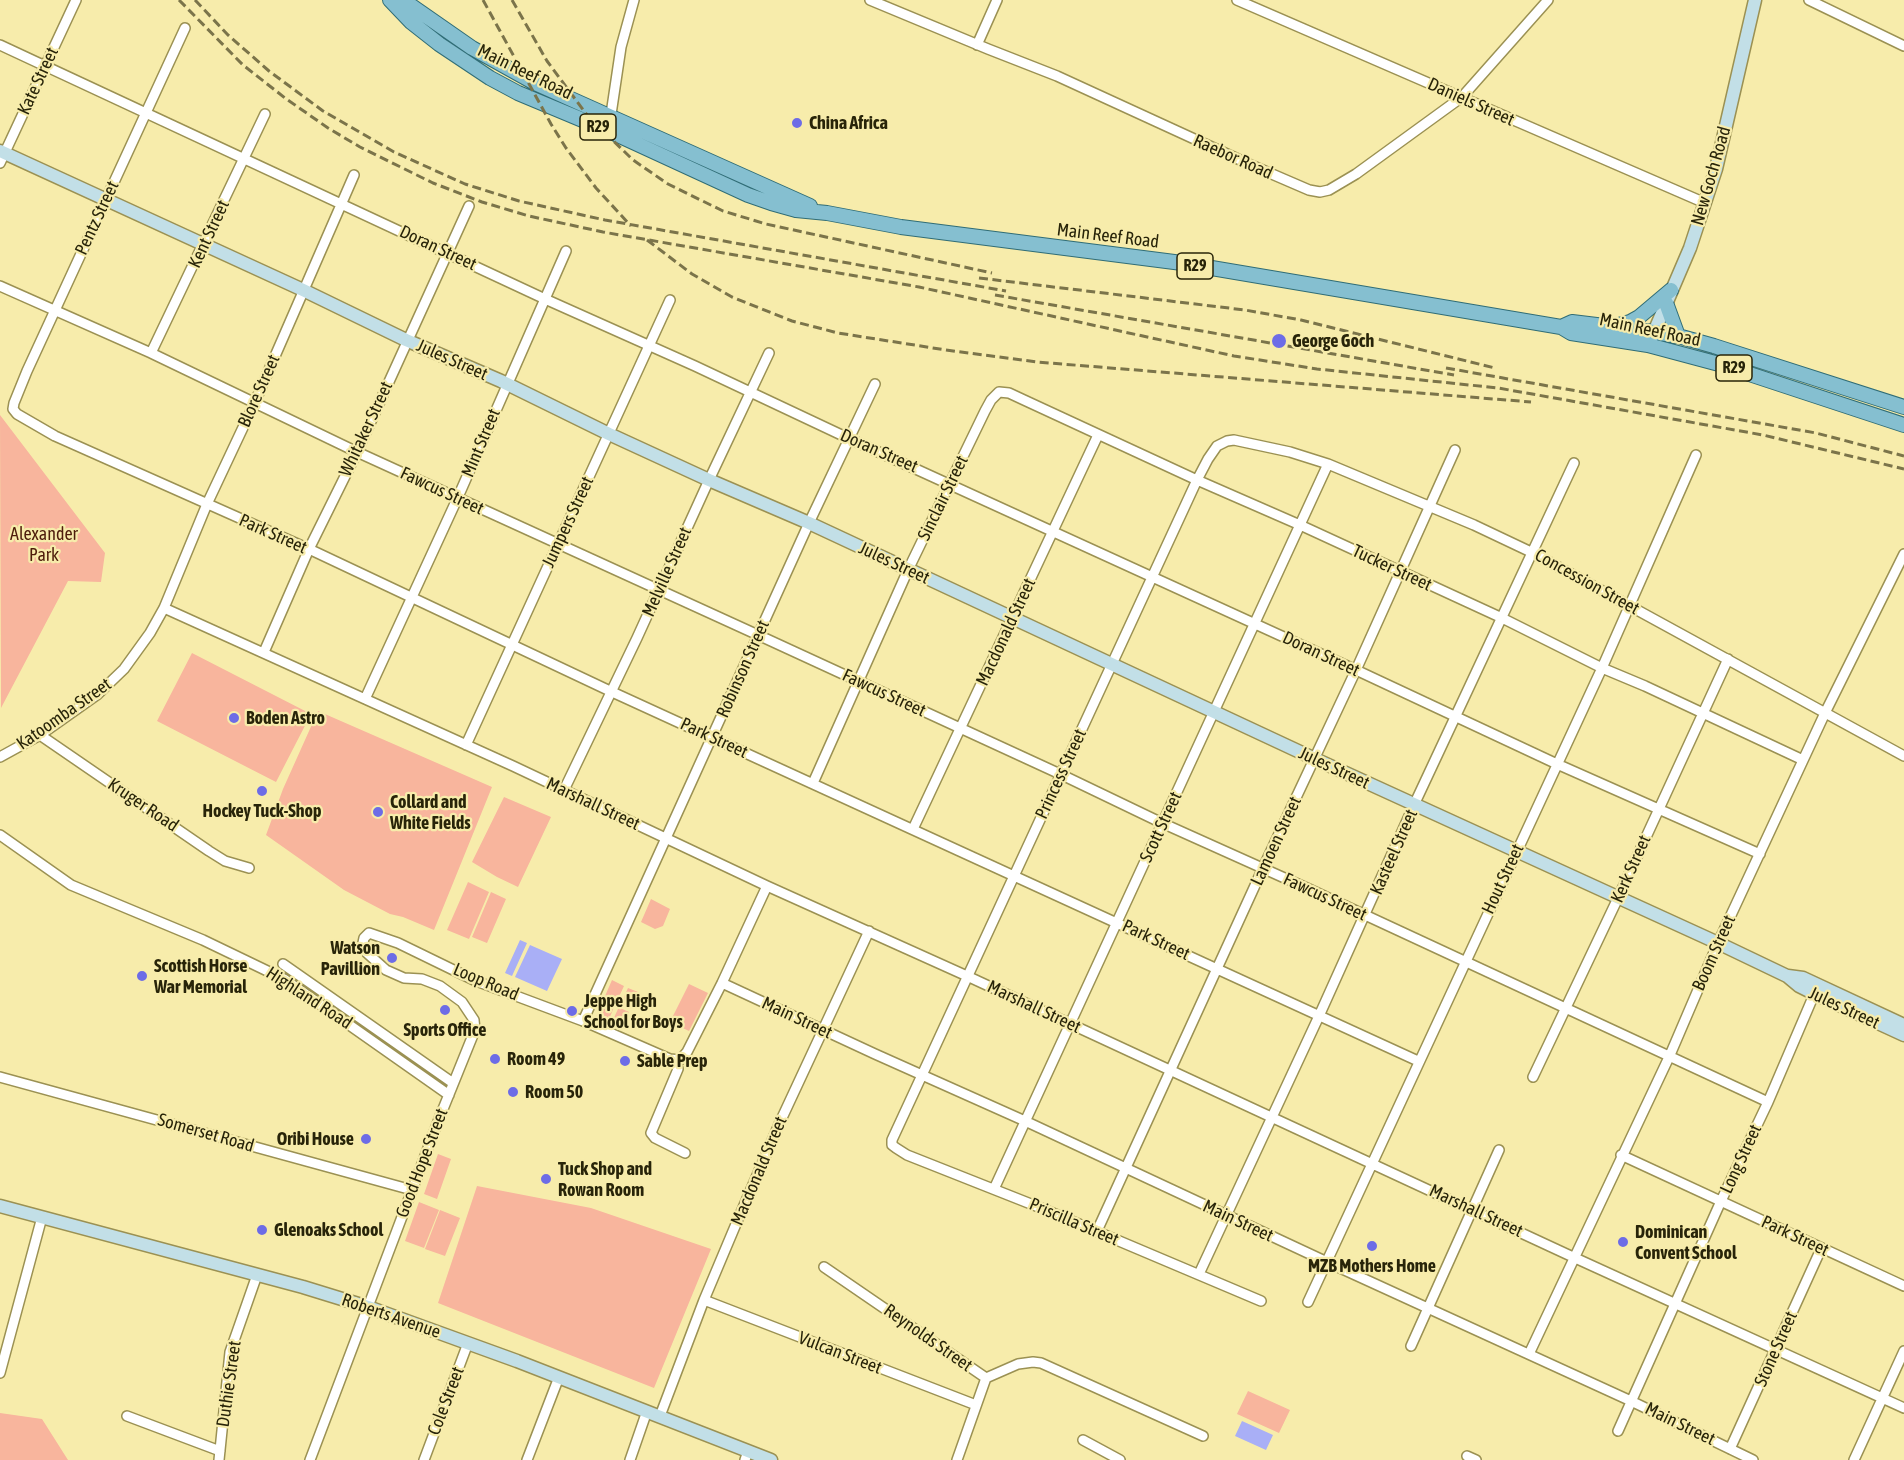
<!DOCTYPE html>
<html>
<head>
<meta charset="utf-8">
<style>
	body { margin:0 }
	canvas { display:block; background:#f7ecab }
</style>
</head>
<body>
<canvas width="1904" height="1460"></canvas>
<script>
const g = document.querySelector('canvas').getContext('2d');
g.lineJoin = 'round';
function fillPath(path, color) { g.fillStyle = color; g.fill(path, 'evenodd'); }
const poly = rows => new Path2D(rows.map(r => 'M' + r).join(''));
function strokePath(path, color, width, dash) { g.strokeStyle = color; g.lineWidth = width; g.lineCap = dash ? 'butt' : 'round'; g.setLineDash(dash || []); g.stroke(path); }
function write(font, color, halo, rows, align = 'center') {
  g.font = font + ' "Asap Condensed",sans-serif'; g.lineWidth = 4.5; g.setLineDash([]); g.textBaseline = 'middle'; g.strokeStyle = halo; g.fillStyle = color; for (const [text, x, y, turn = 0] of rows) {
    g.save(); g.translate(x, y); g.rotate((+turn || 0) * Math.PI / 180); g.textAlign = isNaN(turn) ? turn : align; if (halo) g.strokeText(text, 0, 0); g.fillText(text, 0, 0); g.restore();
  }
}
fillPath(poly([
	[0,415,105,553,101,582,68,581,1,708],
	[192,653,311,714,276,782,157,721],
	[318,711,492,787,434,930,403,917,390,914,344,890,266,835,283,789],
	[504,797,551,817,518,887,497,877,472,862],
	[468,882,489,892,469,939,447,930],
	[491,892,506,899,487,943,472,937],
	[651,899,670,909,663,926,655,929,641,922],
	[612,980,624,986,617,1001,615,1001,605,996],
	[689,984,708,993,689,1031,670,1022],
	[628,988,638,992,630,1008,621,1003],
	[603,1001,614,1007,608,1022,596,1017],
	[620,1008,629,1012,622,1028,611,1024,618,1009],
	[438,1154,451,1159,437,1199,424,1194],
	[477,1186,591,1208,711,1249,654,1388,438,1303],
	[419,1202,439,1210,424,1248,405,1241],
	[440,1210,460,1218,445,1256,425,1249],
	[1248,1391,1290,1410,1279,1433,1237,1414],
	[0,1413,42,1419,68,1460,0,1460]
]), '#f8b59d');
fillPath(poly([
	[520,940,527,943,512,976,505,973],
	[530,945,562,959,547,991,515,977],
	[1242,1421,1273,1435,1266,1450,1235,1436]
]), '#a9aff6');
const street = poly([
	[870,0,988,49,1057,76,1251,165,1309,190,1320,192,1329,190,1356,174,1462,97,1548,0],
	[1237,0,1705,203],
	[1809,0,1904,46],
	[185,28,27,371,14,403,13,409,17,414,55,436,309,549,610,691,1418,1061],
	[0,45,545,299,695,366,850,439,1356,670,1557,764,1760,854],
	[977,45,997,0],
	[610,121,621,47,634,0],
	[0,163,76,0],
	[0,286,151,353,357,452,758,635,1060,774,1162,823,1309,889,1768,1102],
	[151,353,265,114],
	[164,608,513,766,767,886,967,976,1573,1257,1904,1408],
	[264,652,309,549,357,452,469,206],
	[365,699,458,497,566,251],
	[40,735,209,851,225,861,249,868],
	[466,745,670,300],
	[0,757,40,735,98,694,124,669,150,633,164,608,207,504,255,402,354,175],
	[813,783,908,570,985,411,991,400,999,392,1009,393,1024,400,1197,480,1300,525,1502,618,1602,668,1645,686,1803,760],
	[564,790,637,638,709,480,769,353],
	[913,829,1098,435],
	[0,835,71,885,203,940,284,979,449,1095],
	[283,964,453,1083],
	[722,983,875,1054,1025,1121,1327,1262,1631,1401,1753,1460],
	[583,1021,809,523,875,384],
	[675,1060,678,1069,651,1133,655,1138,685,1153],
	[0,1077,412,1190],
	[1533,1077,1618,898,1728,659],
	[1621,1155,1904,1286],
	[994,1189,1328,464],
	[1097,1231,1263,868,1356,670,1455,450],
	[824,1267,986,1378,1018,1364,1033,1362,1041,1363,1203,1436],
	[1199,1274,1319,1016,1414,805,1574,463],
	[704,1300,976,1405],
	[1261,1301,1041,1208,907,1155,896,1148,892,1145,892,1140,1197,480,1208,459,1217,446,1227,441,1234,440,1290,452,1328,464,1474,525,1531,552,1904,756],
	[1308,1302,1602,668,1696,455],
	[1411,1346,1499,1150],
	[1529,1354,1670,1055,1718,943,1825,713,1904,554],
	[0,1373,42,1217],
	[127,1416,220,1451],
	[660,1416,704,1300,736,1224,781,1120,869,931],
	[1618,1431,1721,1201,1768,1102,1816,990],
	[1083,1440,1120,1460],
	[1730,1449,1821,1249],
	[1467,1456,1476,1460],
	[219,1460,230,1352,257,1275],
	[310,1460,439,1119,475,1030,474,1020,462,1002,440,986,422,979,404,978,386,970,367,953,363,943,364,938,369,933,398,943,476,981,583,1021,670,1059,680,1060,687,1052,722,983,767,886],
	[424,1460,468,1343],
	[527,1460,559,1377],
	[630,1460,647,1411],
	[745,1460,748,1451],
	[957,1460,986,1378],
	[1854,1460,1904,1351]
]);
const secondary = poly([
	[0,151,303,290,406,340,501,381,609,434,709,480,809,523,1315,759,1718,943,1787,976,1799,986,1815,994,1904,1035],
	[1651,339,1690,248,1716,169,1755,0],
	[1788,976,1803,978,1904,1025],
	[0,1206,303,1287,368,1307,517,1361,771,1460]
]);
const primary = poly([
	[390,0,411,22,439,44,490,78,518,93,609,131,748,195,771,203,796,210,827,213,901,227,1182,263,1561,327,1571,333,1648,345,1719,364,1904,425],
	[403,0,472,48,533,82,810,206],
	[1666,303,1678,336],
	[1615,326,1630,322,1639,317,1671,290],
	[1561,327,1572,322,1654,332,1678,336,1714,346,1904,407]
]);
strokePath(street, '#9b9153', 12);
strokePath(secondary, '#9b9153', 15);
strokePath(primary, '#306d76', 16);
strokePath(street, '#fff', 9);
strokePath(secondary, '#c2dfe7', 12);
strokePath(primary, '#85bfd0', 14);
strokePath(poly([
	[179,0,243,65,285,98,328,128,360,147,433,183,482,202,529,216,603,232,919,287,1234,356,1317,369,1498,388,1763,435,1904,469],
	[195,0,228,35,269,71,323,111,394,152,465,184,519,201,605,220,1006,291],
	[483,0,551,124,566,148,596,188,631,226],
	[512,0,547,61,587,115,633,160,668,184,723,211,766,224,992,273],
	[647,240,692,274,732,297,792,321,838,333,946,350,1037,362,1531,402],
	[979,278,1245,310,1301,320,1495,368],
	[995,295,1454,375],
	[1446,368,1816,433,1904,456]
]), '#7b744a', 3, [9, 4.5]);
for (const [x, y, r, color] of [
	[797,123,6,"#6d6ce6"],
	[1279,341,8,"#6d6ce6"],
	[234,718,6,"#6d6ce6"],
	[262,791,6,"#6d6ce6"],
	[378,812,6,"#6d6ce6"],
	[392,958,6,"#6d6ce6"],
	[142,976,6,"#6d6ce6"],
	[445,1010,6,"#6d6ce6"],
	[572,1011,6,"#6d6ce6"],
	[495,1059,6,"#6d6ce6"],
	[625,1061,6,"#6d6ce6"],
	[513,1092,6,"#6d6ce6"],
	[366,1139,6,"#6d6ce6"],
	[546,1179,6,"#6d6ce6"],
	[262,1230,6,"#6d6ce6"],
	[1623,1242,6,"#6d6ce6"],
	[1372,1246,6,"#6d6ce6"]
]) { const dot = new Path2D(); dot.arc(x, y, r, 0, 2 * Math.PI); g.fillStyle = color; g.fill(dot); strokePath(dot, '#f7ecab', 2); }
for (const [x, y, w] of [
	[598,127,36],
	[1195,266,36],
	[1734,368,36]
]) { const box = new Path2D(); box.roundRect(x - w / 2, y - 13, w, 26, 4.5); g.fillStyle = '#f7ecab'; g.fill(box); strokePath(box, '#282409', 1.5); }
write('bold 16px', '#282409', null, [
	["R29",598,127],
	["R29",1195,266],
	["R29",1734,368]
]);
write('18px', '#282409', '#f7ecab', [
	["Main Reef Road",525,72,26],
	["Kate Street",38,81,-65],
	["Daniels Street",1471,102,24],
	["Raebor Road",1233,157,24],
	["New Goch Road",1711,176,-74],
	["Pentz Street",97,218,-65],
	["Kent Street",209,234,-65],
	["Main Reef Road",1108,236,7],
	["Doran Street",438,248,25],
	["Main Reef Road",1650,330,12],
	["Jules Street",452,360,24],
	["Blore Street",259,391,-66],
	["Whitaker Street",366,429,-65],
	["Mint Street",481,443,-67],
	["Doran Street",879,451,24],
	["Fawcus Street",442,491,25],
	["Sinclair Street",943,498,-64],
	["Jumpers Street",568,522,-65],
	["Park Street",273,534,24],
	["Jules Street",894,563,25],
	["Tucker Street",1392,568,25],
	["Melville Street",667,572,-66],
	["Concession Street",1587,582,29],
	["Macdonald Street",1006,632,-65],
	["Doran Street",1321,654,25],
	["Robinson Street",743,669,-66],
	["Fawcus Street",884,693,25],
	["Katoomba Street",64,714,-35],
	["Park Street",714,738,25],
	["Jules Street",1334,768,25],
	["Princess Street",1061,774,-65],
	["Marshall Street",593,804,25],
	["Kruger Road",143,805,34],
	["Scott Street",1161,827,-65],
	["Lamoen Street",1276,841,-65],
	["Kasteel Street",1394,852,-66],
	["Kerk Street",1631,869,-66],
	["Hout Street",1503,879,-65],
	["Fawcus Street",1325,897,25],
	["Park Street",1156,940,25],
	["Boom Street",1714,953,-66],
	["Loop Road",486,982,23],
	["Highland Road",309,998,33],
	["Marshall Street",1034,1007,25],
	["Jules Street",1844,1008,25],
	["Main Street",797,1018,25],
	["Somerset Road",206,1133,16],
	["Long Street",1741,1159,-65],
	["Good Hope Street",422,1163,-69],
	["Macdonald Street",759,1171,-67],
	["Marshall Street",1476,1211,25],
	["Main Street",1238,1221,25],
	["Priscilla Street",1074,1222,23],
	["Park Street",1795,1236,25],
	["Roberts Avenue",391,1316,19],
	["Reynolds Street",928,1338,35],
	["Stone Street",1776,1349,-66],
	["Vulcan Street",840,1353,21],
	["Duthie Street",229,1384,-82],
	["Cole Street",446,1401,-69],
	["Main Street",1680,1424,26]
]);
write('bold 18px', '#282409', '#f7ecab', [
	["China Africa",809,123],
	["George Goch",1292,341],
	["Boden Astro",246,718],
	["Collard and",390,802],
	["White Fields",390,823],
	["Hockey Tuck-Shop",262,811,"center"],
	["Watson",380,948,"right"],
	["Pavillion",380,969,"right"],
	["Scottish Horse",154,966],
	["War Memorial",154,987],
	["Jeppe High",584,1001],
	["School for Boys",584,1022],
	["Sports Office",445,1030,"center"],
	["Room 49",507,1059],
	["Sable Prep",637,1061],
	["Room 50",525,1092],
	["Oribi House",354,1139,"right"],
	["Tuck Shop and",558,1169],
	["Rowan Room",558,1190],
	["Glenoaks School",274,1230],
	["Dominican",1635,1232],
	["Convent School",1635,1253],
	["MZB Mothers Home",1372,1266,"center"]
], 'left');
write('18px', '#4e1d0b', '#f7ecab', [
	["Alexander",44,534],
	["Park",44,555]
]);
</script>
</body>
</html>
